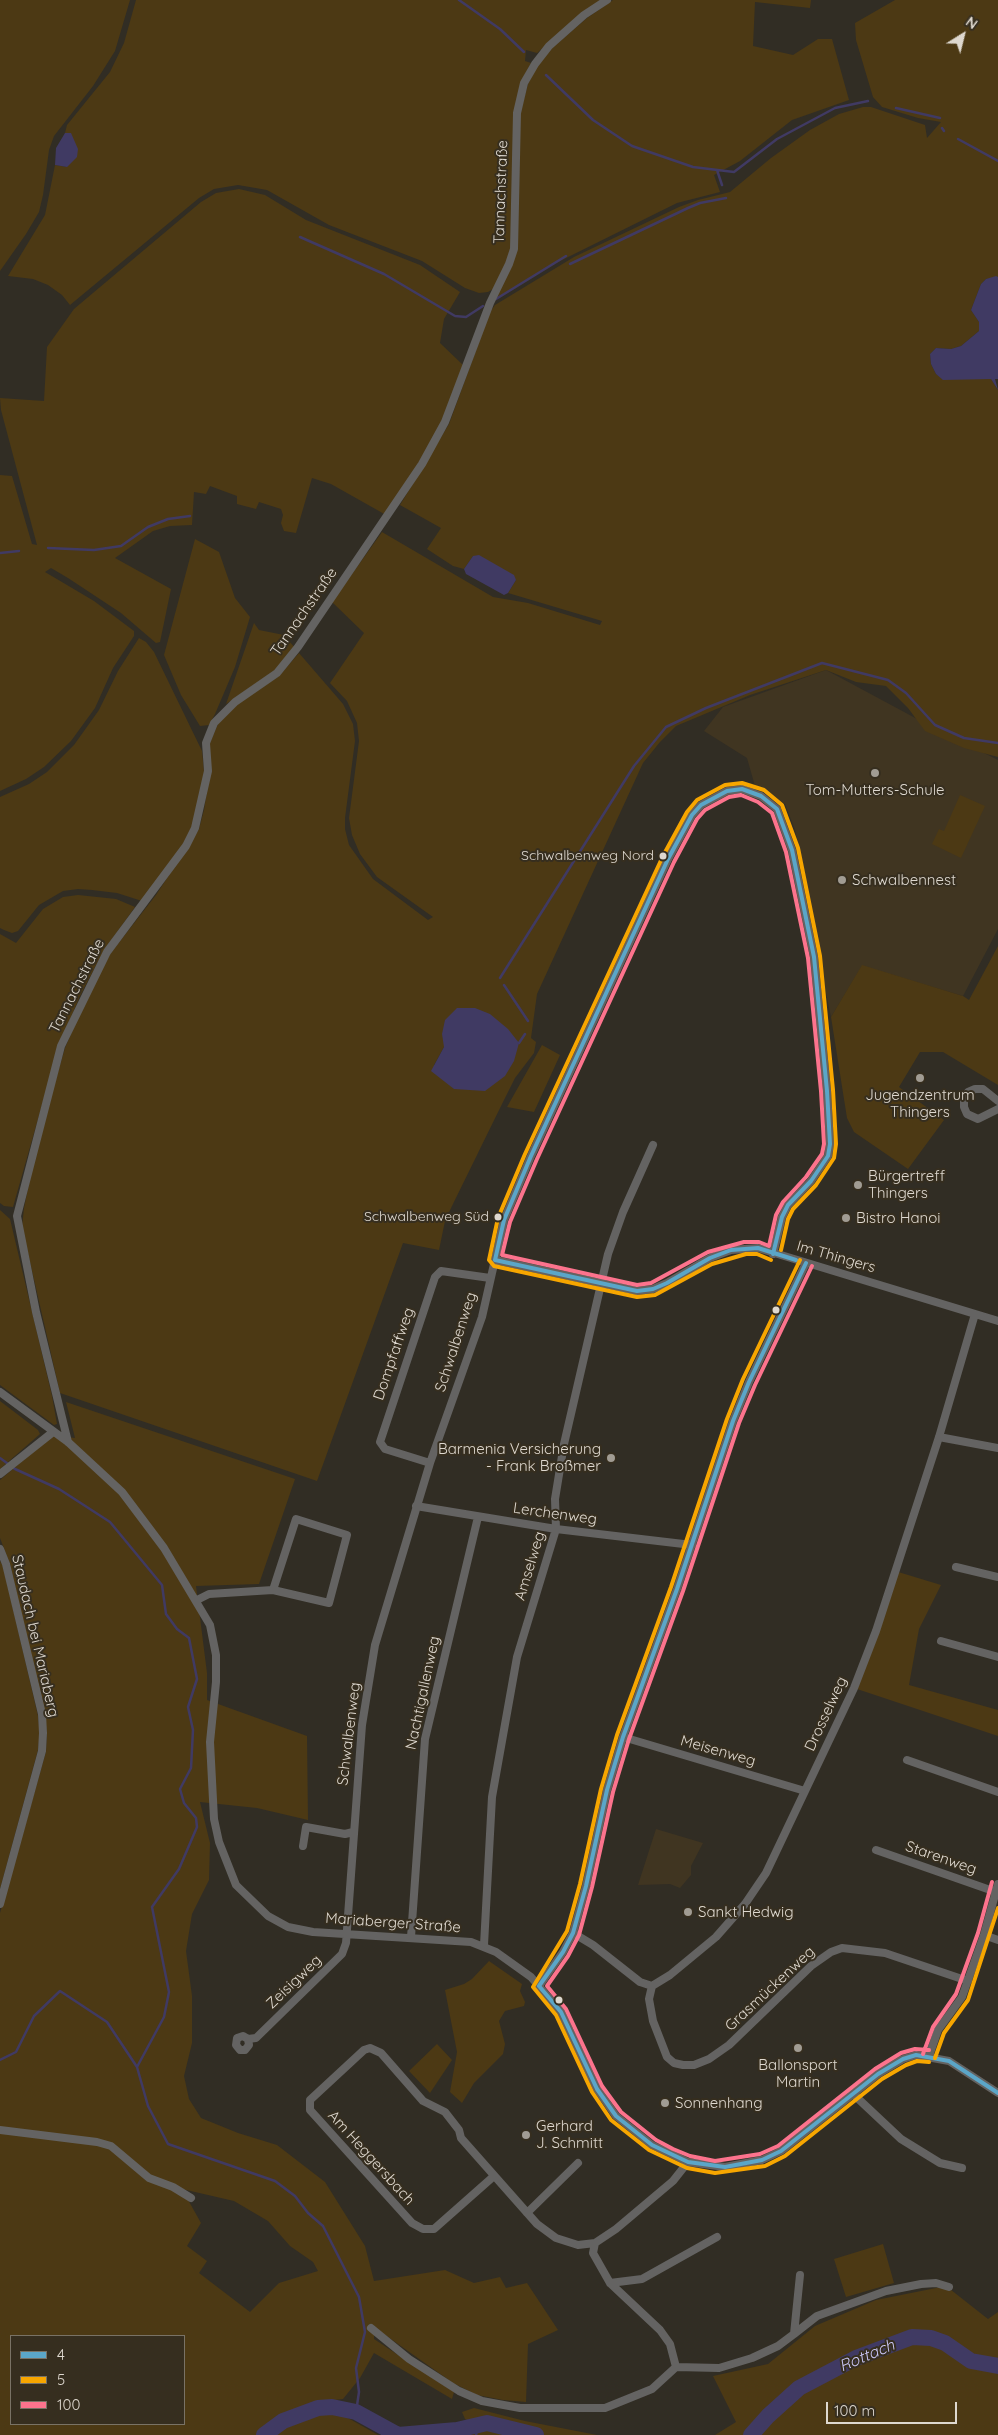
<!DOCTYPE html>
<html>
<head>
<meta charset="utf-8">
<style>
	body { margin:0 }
	#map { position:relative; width:998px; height:2435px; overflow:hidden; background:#312d24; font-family:Quicksand,sans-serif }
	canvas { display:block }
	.legend { position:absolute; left:10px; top:2335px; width:175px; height:90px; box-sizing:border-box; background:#362e1f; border:1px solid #797265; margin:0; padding:6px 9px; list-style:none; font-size:15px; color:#ded8cf }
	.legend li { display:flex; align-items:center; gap:10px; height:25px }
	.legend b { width:25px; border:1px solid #797265 }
	.north { position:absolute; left:938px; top:10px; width:50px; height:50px; -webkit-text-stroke:4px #362e1f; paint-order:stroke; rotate:36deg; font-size:14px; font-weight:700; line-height:20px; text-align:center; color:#ded8cf }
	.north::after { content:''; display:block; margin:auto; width:18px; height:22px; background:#ded8cf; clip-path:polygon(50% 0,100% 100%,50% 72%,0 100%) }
	.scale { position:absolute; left:826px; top:2402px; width:131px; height:22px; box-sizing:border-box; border:2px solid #ded8cf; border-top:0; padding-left:6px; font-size:15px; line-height:18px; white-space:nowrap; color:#ded8cf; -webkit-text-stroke:4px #362e1f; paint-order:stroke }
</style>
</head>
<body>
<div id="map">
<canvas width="998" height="2435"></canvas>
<ul class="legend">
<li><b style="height:6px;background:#5ba6c8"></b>4</li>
<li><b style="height:6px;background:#f7a600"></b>5</li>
<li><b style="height:6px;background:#fc738d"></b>100</li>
</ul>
<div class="north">N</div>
<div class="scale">100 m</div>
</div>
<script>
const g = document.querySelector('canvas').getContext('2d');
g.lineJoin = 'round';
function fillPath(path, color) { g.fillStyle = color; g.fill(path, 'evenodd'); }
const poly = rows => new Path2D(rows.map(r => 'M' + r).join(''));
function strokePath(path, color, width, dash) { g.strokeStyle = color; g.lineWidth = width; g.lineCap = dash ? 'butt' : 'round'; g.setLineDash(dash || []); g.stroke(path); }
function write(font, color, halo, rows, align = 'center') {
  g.font = font + ' Quicksand,sans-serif'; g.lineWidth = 4; g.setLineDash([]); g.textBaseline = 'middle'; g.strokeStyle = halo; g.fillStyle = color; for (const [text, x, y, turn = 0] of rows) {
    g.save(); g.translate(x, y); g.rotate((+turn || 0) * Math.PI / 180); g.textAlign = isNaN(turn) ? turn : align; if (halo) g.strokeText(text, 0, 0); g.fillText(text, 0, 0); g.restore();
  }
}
fillPath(poly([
	[826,670,932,727,998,760,998,929,963,996,862,966,831,1017,817,949,804,869,795,830,785,804,755,786,747,758,704,731,723,707],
	[656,1829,703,1843,691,1866,691,1875,680,1888,670,1884,638,1885]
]), '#403521');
fillPath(poly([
	[0,0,130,0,115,51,93,86,54,136,49,150,43,195,39,212,26,234,0,271],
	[136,0,602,0,583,13,537,53,526,50,525,61,531,63,521,82,514,112,511,249,507,263,493,289,488,292,479,293,465,288,422,261,329,225,267,190,238,185,214,189,199,198,70,305,62,295,48,285,33,279,8,276,45,215,55,165,67,167,71,133,65,133,67,125,110,72,124,43],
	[613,0,811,0,810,8,755,2,753,46,793,55,818,39,832,39,849,100,792,120,740,161,714,175,720,192,677,203,556,263,498,298,495,297,517,249,520,114,528,84,536,68,552,48,587,18],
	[895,0,998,0,998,277,986,279,981,284,971,310,979,322,979,331,961,346,951,349,936,348,930,354,931,364,936,374,943,379,991,379,998,390,998,757,964,748,925,731,908,708,886,686,856,682,826,670,750,695,676,726,660,742,643,763,537,994,531,1038,536,1042,534,1053,515,1078,502,1104,452,1206,445,1221,439,1250,403,1243,317,1481,60,1393,22,1227,24,1208,37,1144,65,1048,86,999,110,954,156,895,199,829,204,810,210,771,210,743,217,726,223,716,237,704,279,676,299,653,343,704,353,724,355,741,345,818,345,829,349,845,373,879,428,920,433,917,377,877,360,854,352,835,349,818,359,741,357,723,347,701,330,683,364,633,332,602,382,532,493,597,528,603,600,625,602,621,508,593,516,580,473,556,464,569,453,566,427,549,441,528,400,505,449,424,490,312,495,305,574,257,679,207,698,200,730,192,771,158,810,130,839,114,863,107,871,107,925,125,927,138,941,122,918,118,882,107,873,97,856,40,855,23],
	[444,1047,454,1089,434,1065],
	[239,189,265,195,306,220,420,265,460,292,444,319,440,343,463,365,442,421,419,463,386,515,331,484,312,478,296,533,284,531,281,523,283,515,281,509,259,502,256,509,237,504,237,496,210,486,206,494,194,492,192,525,170,526,153,531,115,558,171,589,160,642,156,643,121,613,68,578,51,568,45,572,94,601,134,631,134,636,113,668,95,708,71,741,44,767,26,779,0,791,0,475,12,476,32,544,37,545,1,410,0,398,44,401,47,347,74,309,201,202,216,193],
	[195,539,219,552,235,598,250,617,235,667,215,714,209,725,200,726,181,695,164,655],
	[254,623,259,630,284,635,295,648,276,670,226,704],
	[139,638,146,642,154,652,202,751,204,772,199,808,193,827,184,844,142,901,117,893,92,890,78,889,63,891,39,905,18,931,12,933,4,930,0,928,0,797,29,784,47,772,74,745,99,710,118,671],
	[960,795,985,806,961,858,932,844,939,829,944,831],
	[78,895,116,899,135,907,104,950,80,996,59,1045,13,1207,4,1206,0,1203,0,934,16,943,43,909,63,897],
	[998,946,998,1085,943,1052,920,1052,899,1087,944,1120,908,1169,854,1132,847,1118,831,1017,862,965,963,996,969,1000],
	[542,1045,560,1055,534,1112,507,1107],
	[0,1210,10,1219,52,1396,57,1424,54,1425,0,1385],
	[0,1401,38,1430,40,1434,0,1469],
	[66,1402,295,1479,259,1584,196,1586,207,1673,207,1700,307,1736,308,1820,257,1808,200,1802,210,1843,209,1880,192,1914,186,1951,192,1996,192,2043,184,2076,189,2099,201,2118,238,2133,277,2145,325,2182,365,2246,374,2281,445,2270,474,2283,500,2277,506,2288,527,2283,558,2330,528,2344,526,2402,503,2400,477,2395,453,2383,374,2327,374,2339,454,2392,452,2399,374,2353,360,2378,343,2399,317,2402,325,2411,341,2414,378,2435,0,2435,0,2133,111,2145,0,2127,0,1913,46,1752,47,1732,10,1564,0,1538,0,1480,53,1435,75,1438],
	[182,2189,234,2201,268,2221,290,2246,313,2262,318,2271,279,2283,250,2312,199,2273,207,2261,187,2246,201,2223],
	[11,2336,184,2336,184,2424,11,2424],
	[0,1561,3,1566,38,1716,40,1733,38,1750,0,1889],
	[895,1571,941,1585,919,1629,909,1685,998,1710,998,1736,854,1688],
	[489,1961,522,1984,520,1991,525,2002,524,2006,505,2011,499,2021,505,2044,503,2054,474,2083,462,2103,450,2092,457,2052,445,1990,464,1984,472,1979],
	[437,2044,452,2060,430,2093,409,2071],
	[883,2244,894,2283,846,2297,834,2259],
	[946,2286,988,2319,998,2312,998,2435,715,2435,736,2422,713,2376,768,2364,815,2326,876,2300],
	[474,2408,525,2421,597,2435,469,2435,482,2427,465,2419,462,2412]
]), '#4c3914');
fillPath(poly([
	[65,133,71,133,78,149,77,157,67,167,55,165,56,148],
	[996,276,998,277,998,379,995,379,998,390,991,379,943,380,936,374,931,364,930,354,936,348,951,349,961,346,979,331,979,322,971,310,981,284,986,279],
	[479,555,514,575,516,580,508,593,504,595,466,574,464,569,473,556],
	[457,1008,475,1008,490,1014,508,1029,519,1043,514,1061,505,1076,485,1091,454,1089,431,1071,444,1047,442,1034,445,1020]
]), '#403a63');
strokePath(poly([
	[459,0,500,29,524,52],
	[546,75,593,120,632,146,693,167,734,172,777,139,835,108,868,101],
	[896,108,940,118],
	[942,128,944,131],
	[958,139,998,161],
	[717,170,722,185],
	[300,237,384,274,455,316,466,317,483,306],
	[570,264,688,208,700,203,726,198],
	[496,299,566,256],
	[48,548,94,550,121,546,148,527,168,519,190,516],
	[0,553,19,551],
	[500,978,634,766,666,727,706,708,822,663,888,680,906,693,935,725,964,738,998,743],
	[504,985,528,1021],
	[519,1043,525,1034],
	[0,1458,15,1469,59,1489,110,1522,162,1585,166,1614,177,1629,189,1638,197,1679,188,1707,193,1730,191,1768,180,1789,184,1803,196,1818,197,1827,179,1869,152,1907,169,1992,164,2017,137,2067,148,2106,168,2144,275,2181,295,2196,308,2213,323,2226,359,2297,365,2332,356,2368,359,2392,356,2412],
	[0,2060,16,2052,34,2016,60,1991,107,2022,137,2067],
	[476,2435,479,2423]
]), '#403a63', 2.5);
strokePath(poly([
	[264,2435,283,2421,318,2408,332,2407,356,2412,398,2435,457,2430,487,2423,536,2435],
	[751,2435,768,2416,799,2388,856,2358,912,2337,931,2338,945,2343,971,2361,998,2366]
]), '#403a63', 16);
strokePath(poly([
	[998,1101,983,1089,975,1089,968,1092,964,1099,964,1107,967,1114,978,1119,998,1109],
	[495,1260,637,1291,653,1289,667,1283,710,1258,731,1250,758,1248,998,1321],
	[0,1392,68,1442,122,1492,164,1548,210,1625,216,1655,216,1682,210,1742,214,1819,219,1842,236,1885,268,1916,288,1927,313,1932,471,1942,496,1952,531,1977,561,2012,597,2089,616,2116,652,2145,688,2162,725,2167,762,2160,781,2151,878,2074,903,2059,916,2055,949,2061,998,2093],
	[939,1437,998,1448],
	[68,1442,36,1312,17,1216,61,1046,107,952,186,846,195,828,208,771,206,743,214,723,235,702,277,673,298,647,422,464,445,422,490,303,509,264,514,249,517,113,524,83,535,64,549,46,584,15,607,0],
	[430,1463,385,1449,380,1442,435,1277,441,1271,490,1278],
	[0,1474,53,1432],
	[416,1506,556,1529,692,1545],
	[0,1549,6,1564,42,1714,43,1733,42,1751,0,1904],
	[956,1567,998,1577],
	[197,1600,209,1594,273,1590,296,1519,347,1535,329,1603,273,1590],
	[941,1641,998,1657],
	[623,1737,805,1791],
	[907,1760,998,1792],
	[303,1846,306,1827,345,1834,353,1832],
	[876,1850,996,1892],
	[573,1933,593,1945,640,1982,652,1986,670,1975,716,1937,745,1904,766,1873,854,1688,876,1631,939,1437,975,1314],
	[984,1935,998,1940],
	[411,1937,425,1739,478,1517],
	[484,1945,492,1797,517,1657,556,1529,555,1499,564,1444,608,1254,623,1212,653,1145],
	[539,1986,563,1952,573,1933,586,1886,607,1790,623,1737,677,1589,733,1421,749,1382,806,1263],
	[652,1986,649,1999,653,2021,667,2057,674,2063,683,2065,694,2065,709,2059,729,2045,811,1966,831,1952,842,1948,885,1953,968,1981],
	[248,2039,249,2045,245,2050,240,2050,236,2045,237,2038,243,2036,248,2039,256,2038,342,1954,346,1943,362,1725,375,1645,430,1463,482,1317,504,1220,531,1156,668,859,692,815,701,805,727,791,742,789,761,796,777,809,792,850,814,957,827,1091,830,1144,828,1156,811,1181,788,1205,782,1217,773,1254],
	[929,2056,938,2030,962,1997,984,1935,998,1884],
	[852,2093,901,2139,940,2163,962,2168],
	[0,2130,97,2142,111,2146,149,2178,173,2187,191,2198],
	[494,2176,434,2229,423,2229,412,2223,310,2110,310,2100,364,2050,370,2048,381,2053,423,2101,445,2112,459,2130,461,2138,537,2224,556,2238,578,2245,595,2243,616,2229,673,2181,688,2162],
	[527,2213,578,2163],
	[595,2243,593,2253,610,2283,660,2330,670,2344,676,2367],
	[610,2283,642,2279,717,2237],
	[371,2328,409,2359,459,2391,482,2401,520,2408,605,2408,652,2389,676,2367,719,2368,752,2358,778,2346,794,2334,800,2275],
	[794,2334,817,2316,886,2291,921,2284,936,2283,949,2287]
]), '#646362', 8);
strokePath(poly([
	[495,1260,504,1220,531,1156,668,859,692,815,701,805,727,791,742,789,761,796,777,809,792,850,814,957,827,1091,830,1144,828,1156,811,1181,788,1205,782,1217,773,1254],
	[495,1260,637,1291,653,1289,667,1283,710,1258,731,1250,758,1248,796,1260],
	[539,1986,563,1952,573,1933,586,1886,607,1790,623,1737,677,1589,733,1421,749,1382,806,1263],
	[539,1986,561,2012,597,2089,616,2116,652,2145,688,2162,725,2167,762,2160,781,2151,878,2074,903,2059,916,2055,949,2061,998,2093]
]), '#5ba6c8', 4);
strokePath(poly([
	[771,1260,757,1254,746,1254,712,1264,655,1295,637,1297,494,1266,489,1260,498,1218,525,1154,663,856,687,812,697,800,725,785,742,783,764,790,782,805,798,848,820,956,833,1090,836,1144,834,1158,816,1185,793,1209,788,1219,781,1250],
	[800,1260,743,1379,727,1419,671,1587,617,1735,601,1789,580,1884,567,1931,533,1987,556,2015,592,2092,611,2120,649,2150,687,2168,715,2173,765,2166,785,2156,882,2079,906,2065,917,2061,929,2062],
	[935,2058,944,2033,968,2000,998,1908]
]), '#f7a600', 4);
strokePath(poly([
	[741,795,758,802,772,813,786,852,808,958,821,1091,824,1144,822,1154,806,1177,783,1202,776,1215,769,1246,759,1242,744,1242,708,1252,651,1283,637,1285,502,1255,510,1222,537,1159,674,862,697,819,705,810,729,797,741,795],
	[812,1266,755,1385,739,1423,683,1591,629,1739,613,1792,592,1887,579,1935,568,1956,547,1986,566,2009,602,2086,621,2112,656,2140,673,2149,690,2156,715,2161,760,2154,778,2146,875,2069,901,2053,915,2049,929,2050],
	[923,2054,933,2027,956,1994,978,1933,992,1882]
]), '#fc738d', 4);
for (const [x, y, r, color] of [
	[875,773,5,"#a19c93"],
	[663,856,4.5,"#ded8cf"],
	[842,880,5,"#a19c93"],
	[920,1078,5,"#a19c93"],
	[858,1185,5,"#a19c93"],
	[498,1217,4.5,"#ded8cf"],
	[846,1218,5,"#a19c93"],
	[776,1310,4.5,"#ded8cf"],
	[611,1458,5,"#a19c93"],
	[688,1912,5,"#a19c93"],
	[559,2000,4.5,"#ded8cf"],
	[798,2048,5,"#a19c93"],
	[665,2103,5,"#a19c93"],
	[526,2135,5,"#a19c93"]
]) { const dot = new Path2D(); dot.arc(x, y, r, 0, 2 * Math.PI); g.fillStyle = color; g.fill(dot); strokePath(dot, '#362e1f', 2); }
write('14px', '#ded8cf', '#362e1f', [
	["Schwalbenweg Nord",654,856],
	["Schwalbenweg Süd",489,1217]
], 'right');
write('15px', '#ded8cf', '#362e1f', [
	["Tannachstraße",501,192,-88],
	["Tannachstraße",304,612,-55],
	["Tannachstraße",77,986,-63],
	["Im Thingers",836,1257,16],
	["Schwalbenweg",456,1342,-72],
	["Dompfaffweg",394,1354,-71],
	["Lerchenweg",555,1514,8],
	["Amselweg",530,1566,-73],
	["Staudach bei Mariaberg",35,1636,77],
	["Nachtigallenweg",423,1693,-78],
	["Drosselweg",826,1714,-65],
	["Schwalbenweg",349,1734,-83],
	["Meisenweg",718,1751,16],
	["Starenweg",941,1858,19],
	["Mariaberger Straße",393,1923,4],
	["Zeisigweg",294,1982,-44],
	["Grasmückenweg",770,1989,-43],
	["Am Heggersbach",371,2158,48]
]);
write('15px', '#ded8cf', '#362e1f', [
	["Tom-Mutters-Schule",875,790,"center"],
	["Schwalbennest",852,880],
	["Jugendzentrum",920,1095,"center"],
	["Thingers",920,1112,"center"],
	["Bürgertreff",868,1176],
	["Thingers",868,1193],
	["Bistro Hanoi",856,1218],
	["Barmenia Versicherung",601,1449,"right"],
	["- Frank Broßmer",601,1466,"right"],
	["Sankt Hedwig",698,1912],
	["Ballonsport",798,2065,"center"],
	["Martin",798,2082,"center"],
	["Sonnenhang",675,2103],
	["Gerhard",536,2126],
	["J. Schmitt",536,2143]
], 'left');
write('italic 16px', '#cac6f5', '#362e1f', [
	["Rottach",867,2356,-23]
]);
</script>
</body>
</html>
